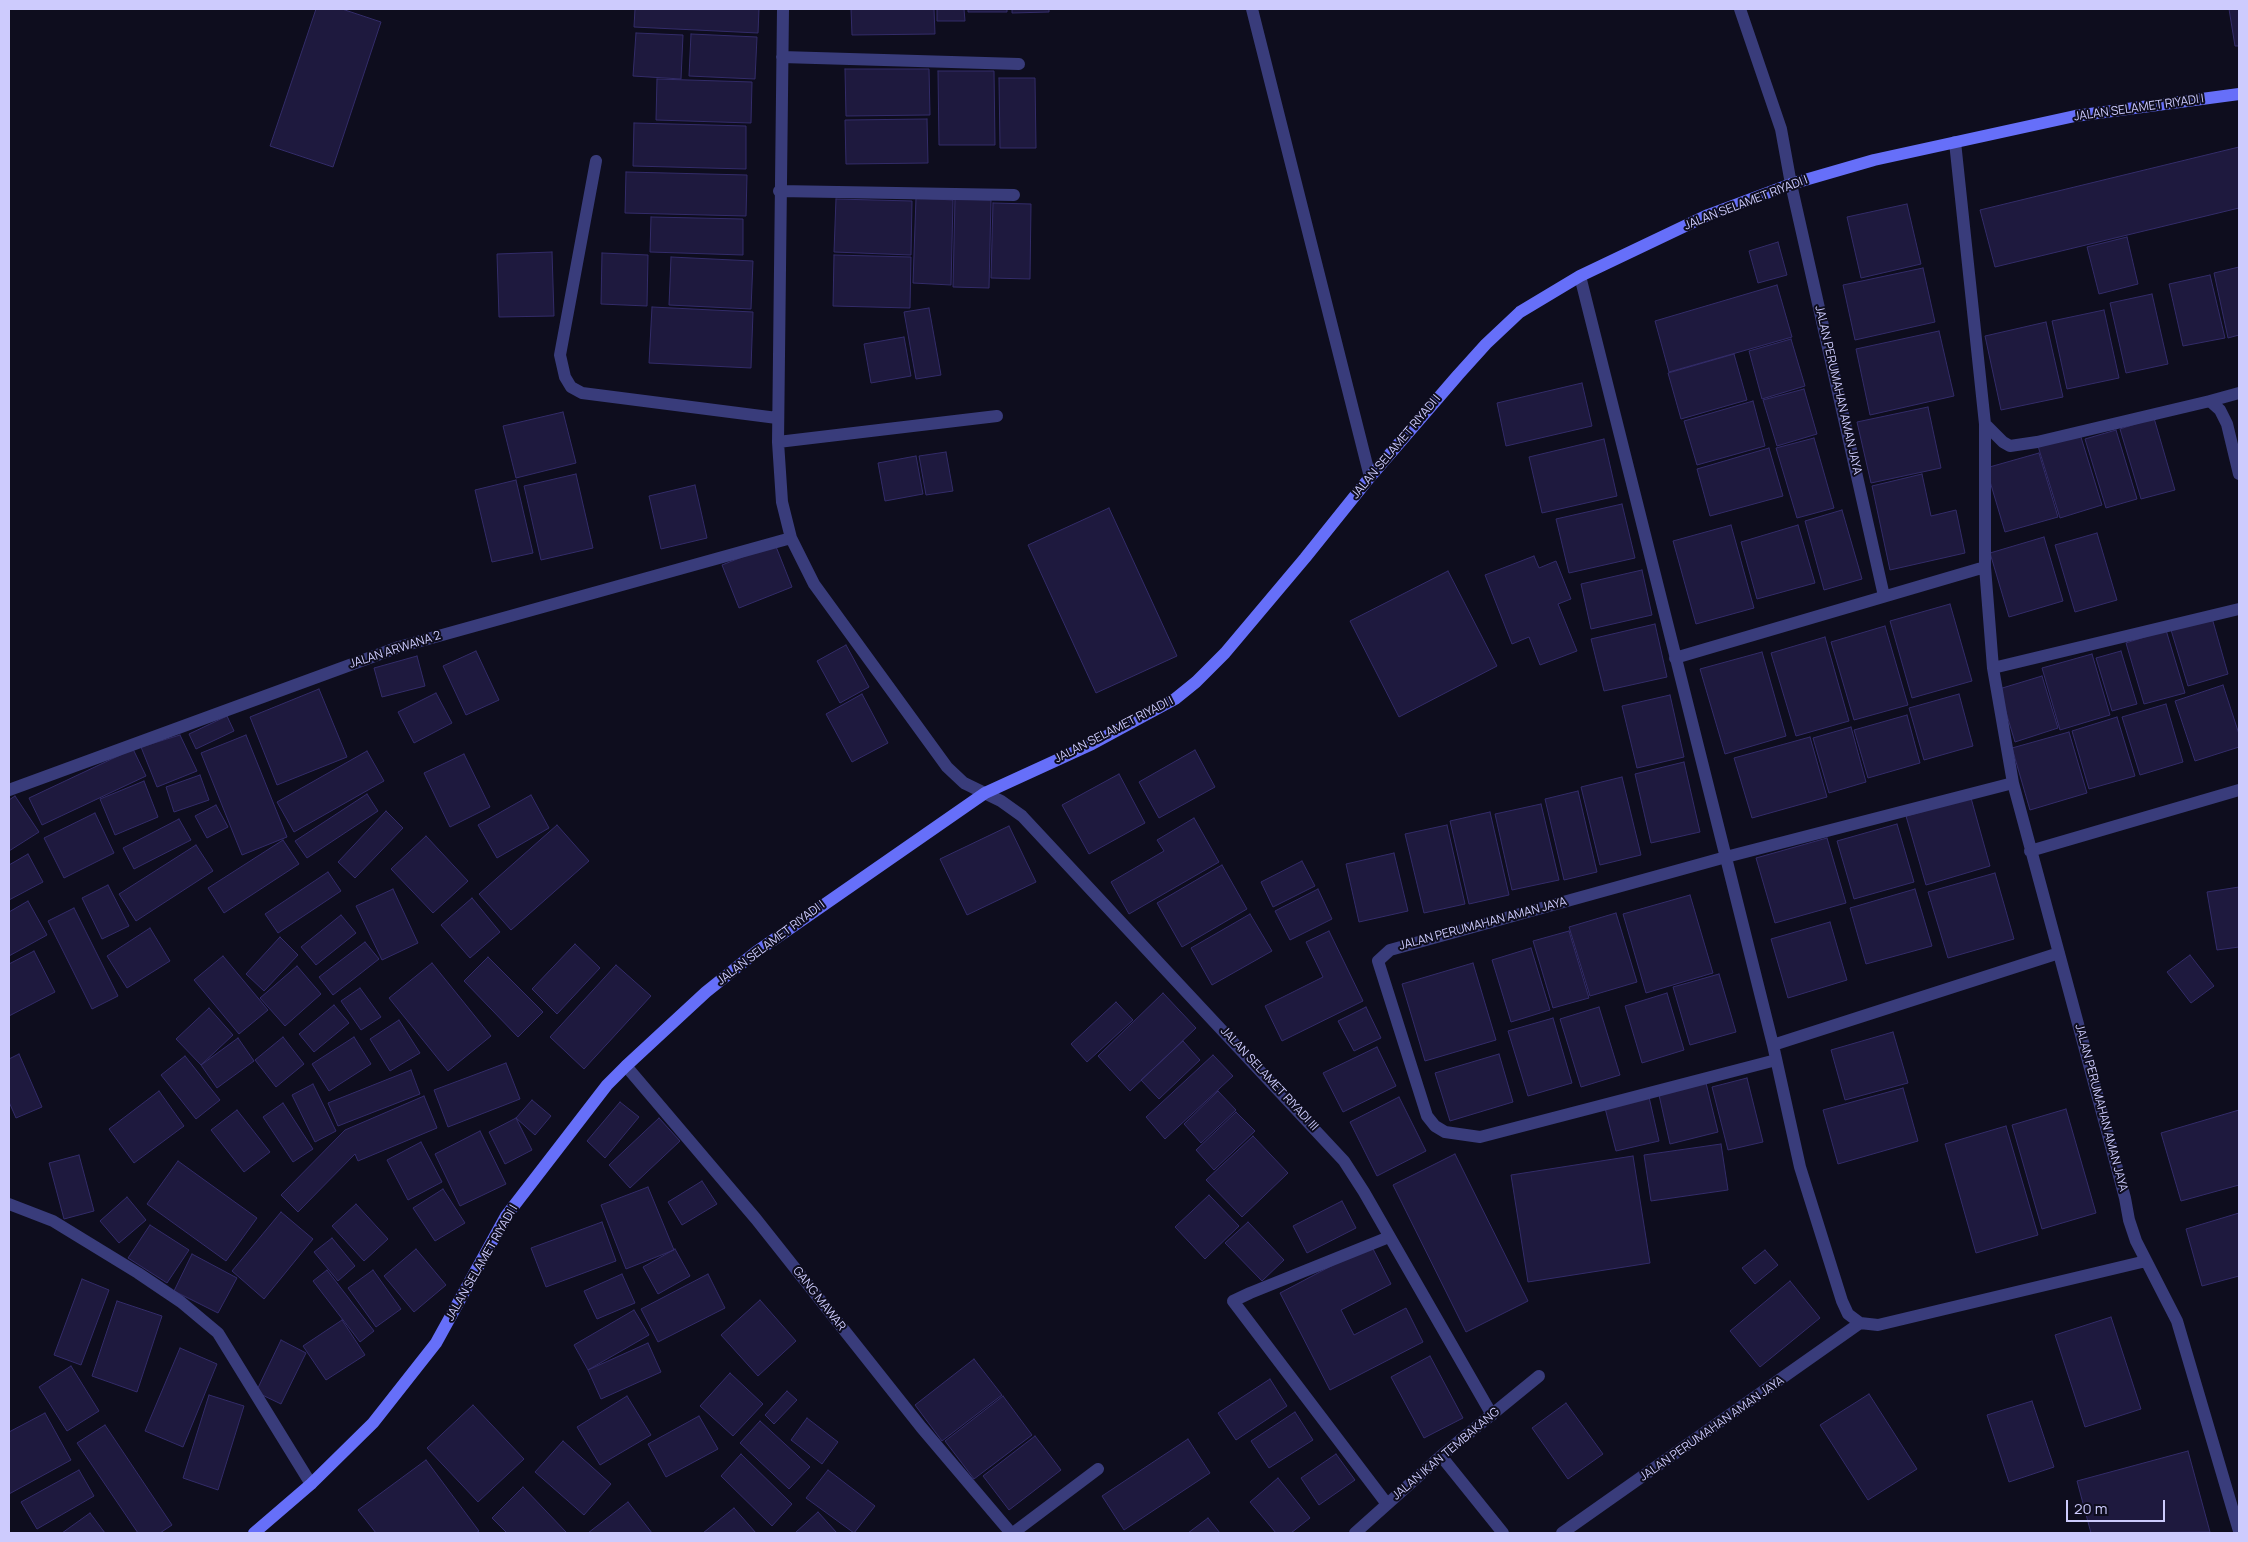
<!DOCTYPE html>
<html>
<head>
<meta charset="utf-8">
<style>
	body { margin:0 }
	#map { position:relative; width:2248px; height:1542px; overflow:hidden; background:#0e0d1e; font-family:Manrope,sans-serif }
	canvas { display:block }
	.frame { position:absolute; inset:0; border:10px solid #cdcbfd; pointer-events:none }
	.scale { position:absolute; left:2066px; top:1500px; width:99px; height:22px; box-sizing:border-box; border:2px solid #cdcbfd; border-top:0; padding-left:6px; font-size:15px; line-height:18px; white-space:nowrap; color:#cdcbfd; -webkit-text-stroke:4px #0e0d1e; paint-order:stroke }
</style>
</head>
<body>
<div id="map">
<canvas width="2248" height="1542"></canvas>
<div class="frame"></div>
<div class="scale">20 m</div>
</div>
<script>
const g = document.querySelector('canvas').getContext('2d');
g.lineJoin = 'round';
function fillPath(path, color) { g.fillStyle = color; g.fill(path, 'evenodd'); }
const poly = rows => new Path2D(rows.map(r => 'M' + r).join(''));
function strokePath(path, color, width, dash) { g.strokeStyle = color; g.lineWidth = width; g.lineCap = dash ? 'butt' : 'round'; g.setLineDash(dash || []); g.stroke(path); }
function write(font, color, halo, rows, align = 'center') {
  g.font = font + ' Manrope,sans-serif'; g.lineWidth = 4; g.setLineDash([]); g.textBaseline = 'middle'; g.strokeStyle = halo; g.fillStyle = color; for (const [text, x, y, turn = 0] of rows) {
    g.save(); g.translate(x, y); g.rotate((+turn || 0) * Math.PI / 180); g.textAlign = isNaN(turn) ? turn : align; if (halo) g.strokeText(text, 0, 0); g.fillText(text, 0, 0); g.restore();
  }
}
const building = poly([
	[316,9,342,9,381,22,333,167,270,146,316,9],
	[635,9,759,9,758,33,634,27,635,9],
	[851,9,934,9,935,34,852,35,851,9],
	[937,9,964,9,965,21,937,21,937,9],
	[968,9,1007,9,1007,12,968,12,968,9],
	[1012,9,1049,9,1049,12,1012,13,1012,9],
	[2229,9,2239,9,2239,46,2235,46,2229,9],
	[636,33,683,35,681,79,633,76,636,33],
	[691,34,757,37,755,79,689,76,691,34],
	[845,69,929,69,930,115,846,116,845,69],
	[938,71,994,71,995,145,939,145,938,71],
	[999,78,1035,78,1036,148,1000,148,999,78],
	[657,79,752,82,751,123,656,120,657,79],
	[927,119,928,163,846,164,845,120,927,119],
	[634,123,746,126,746,169,633,166,634,123],
	[2239,147,2239,208,1995,267,1980,210,2239,147],
	[626,172,747,175,746,216,625,213,626,172],
	[916,198,953,200,951,285,913,283,916,198],
	[836,199,912,201,911,255,834,252,836,199],
	[955,199,991,200,989,288,953,287,955,199],
	[993,203,1031,204,1030,279,991,278,993,203],
	[1907,204,1921,264,1861,278,1847,217,1907,204],
	[651,217,743,219,743,255,650,252,651,217],
	[2127,237,2138,284,2099,294,2087,247,2127,237],
	[1778,242,1787,275,1758,283,1749,251,1778,242],
	[552,252,554,316,499,317,497,254,552,252],
	[602,253,648,255,647,306,601,304,602,253],
	[834,255,911,257,910,308,833,306,834,255],
	[671,257,753,261,751,309,669,305,671,257],
	[2239,267,2239,335,2228,338,2214,273,2239,267],
	[1923,268,1935,322,1855,340,1843,285,1923,268],
	[2210,275,2225,338,2183,346,2169,284,2210,275],
	[1777,285,1792,337,1669,372,1655,321,1777,285],
	[2152,294,2168,364,2126,373,2110,303,2152,294],
	[652,307,753,312,751,368,649,363,652,307],
	[929,308,941,375,916,379,904,312,929,308],
	[2104,310,2119,378,2067,389,2052,321,2104,310],
	[2046,322,2063,397,2001,410,1985,336,2046,322],
	[1939,331,1954,396,1870,415,1856,349,1939,331],
	[904,337,911,376,871,383,864,344,904,337],
	[1791,339,1805,386,1762,399,1749,351,1791,339],
	[1734,354,1747,400,1681,419,1668,373,1734,354],
	[1582,383,1592,426,1506,446,1497,403,1582,383],
	[1804,389,1817,434,1777,446,1763,400,1804,389],
	[1753,401,1765,446,1697,465,1684,421,1753,401],
	[1928,407,1941,468,1871,483,1857,422,1928,407],
	[563,412,576,463,516,478,503,426,563,412],
	[2154,418,2175,490,2141,499,2120,429,2154,418],
	[2116,430,2137,499,2106,508,2085,439,2116,430],
	[2080,434,2102,505,2060,518,2038,446,2080,434],
	[1814,438,1834,508,1797,518,1776,448,1814,438],
	[1604,439,1617,496,1542,513,1529,457,1604,439],
	[1769,448,1783,496,1710,516,1697,469,1769,448],
	[946,452,953,491,926,495,919,456,946,452],
	[2039,453,2058,517,2005,532,1986,468,2039,453],
	[916,456,923,494,885,501,878,463,916,456],
	[576,474,593,548,541,560,524,486,576,474],
	[1922,474,1931,516,1956,510,1965,553,1890,570,1872,486,1922,474],
	[516,480,533,553,492,562,475,490,516,480],
	[695,485,707,538,661,549,649,496,695,485],
	[1622,504,1635,558,1569,573,1556,519,1622,504],
	[1109,508,1177,656,1096,693,1028,545,1109,508],
	[1842,510,1862,579,1824,590,1805,521,1842,510],
	[1731,525,1754,608,1696,624,1673,541,1731,525],
	[1798,525,1815,583,1757,599,1741,542,1798,525],
	[2097,533,2117,600,2075,612,2055,545,2097,533],
	[2044,537,2063,601,2009,617,1990,553,2044,537],
	[775,544,792,587,739,608,722,565,775,544],
	[1534,556,1539,568,1556,561,1571,599,1558,604,1577,651,1540,665,1529,637,1512,644,1485,575,1534,556],
	[1642,570,1652,615,1591,629,1581,584,1642,570],
	[1448,571,1497,666,1399,717,1350,621,1448,571],
	[1950,604,1972,681,1912,698,1890,621,1950,604],
	[2212,618,2228,674,2188,686,2171,630,2212,618],
	[1655,624,1667,677,1604,691,1591,639,1655,624],
	[1885,626,1908,705,1854,720,1831,642,1885,626],
	[2166,630,2185,693,2144,704,2126,643,2166,630],
	[1825,637,1849,721,1796,736,1771,653,1825,637],
	[846,645,869,687,840,703,817,661,846,645],
	[476,651,499,700,466,715,443,666,476,651],
	[2121,651,2137,704,2112,711,2096,658,2121,651],
	[1762,652,1786,736,1725,754,1700,669,1762,652],
	[2092,654,2110,715,2060,730,2042,668,2092,654],
	[417,656,425,686,382,697,374,668,417,656],
	[2042,676,2058,728,2015,742,1999,689,2042,676],
	[2223,685,2239,734,2239,747,2195,761,2175,701,2223,685],
	[319,689,347,757,277,785,250,717,319,689],
	[436,693,452,723,414,743,398,712,436,693],
	[862,694,888,743,852,762,826,714,862,694],
	[1959,694,1973,746,1924,760,1909,708,1959,694],
	[1670,695,1684,757,1637,768,1622,706,1670,695],
	[2166,704,2183,762,2140,775,2122,717,2166,704],
	[1907,715,1920,763,1868,778,1854,730,1907,715],
	[227,716,234,731,196,749,189,734,227,716],
	[2117,717,2135,776,2089,789,2072,731,2117,717],
	[1851,727,1866,782,1829,793,1813,738,1851,727],
	[2069,732,2087,793,2030,810,2012,748,2069,732],
	[180,735,197,771,157,787,141,747,180,735],
	[246,735,287,837,242,855,201,753,246,735],
	[1810,737,1827,797,1752,818,1734,758,1810,737],
	[133,749,146,776,42,825,29,798,133,749],
	[1195,750,1215,787,1159,818,1139,782,1195,750],
	[367,751,384,781,294,832,277,802,367,751],
	[464,754,490,807,450,827,424,773,464,754],
	[1684,762,1700,832,1651,843,1635,774,1684,762],
	[1119,774,1145,823,1089,854,1062,805,1119,774],
	[200,775,209,800,174,812,166,787,200,775],
	[1622,777,1641,855,1600,865,1581,787,1622,777],
	[144,781,158,817,115,835,100,799,144,781],
	[1578,791,1597,872,1564,880,1545,799,1578,791],
	[367,794,378,811,307,858,295,841,367,794],
	[531,795,549,828,497,858,478,825,531,795],
	[15,796,39,832,9,851,9,800,15,796],
	[1971,798,1990,866,1926,885,1906,816,1971,798],
	[1541,804,1559,880,1512,890,1495,814,1541,804],
	[216,805,228,827,207,838,195,816,216,805],
	[386,811,403,828,355,878,338,862,386,811],
	[1490,812,1509,895,1469,904,1450,821,1490,812],
	[95,813,114,853,64,878,44,838,95,813],
	[1194,818,1219,862,1129,914,1111,882,1164,851,1157,840,1194,818],
	[179,819,191,840,134,869,123,848,179,819],
	[1897,824,1914,882,1854,899,1837,841,1897,824],
	[557,825,589,861,511,930,479,894,557,825],
	[1447,825,1465,904,1424,913,1405,834,1447,825],
	[1009,826,1036,882,967,915,940,859,1009,826],
	[426,836,468,881,433,913,391,869,426,836],
	[1827,838,1846,903,1775,923,1756,858,1827,838],
	[283,840,299,864,224,913,208,888,283,840],
	[196,845,213,871,136,921,119,894,196,845],
	[1394,853,1408,911,1359,922,1346,864,1394,853],
	[28,854,43,882,9,900,9,865,28,854],
	[1302,861,1315,886,1273,907,1261,882,1302,861],
	[1222,865,1247,909,1182,947,1157,903,1222,865],
	[328,872,341,891,278,933,265,914,328,872],
	[1995,873,2014,939,1948,958,1928,892,1995,873],
	[108,885,129,926,102,939,82,898,108,885],
	[2239,887,2239,947,2217,950,2207,892,2239,887],
	[393,889,418,943,382,960,356,906,393,889],
	[1318,889,1332,919,1290,940,1275,911,1318,889],
	[1915,889,1932,946,1866,964,1850,908,1915,889],
	[1690,895,1713,973,1646,993,1623,914,1690,895],
	[472,898,500,932,470,958,441,925,472,898],
	[28,901,47,935,9,956,9,912,28,901],
	[74,908,118,996,92,1009,48,921,74,908],
	[1616,913,1637,982,1590,996,1569,927,1616,913],
	[1250,914,1272,951,1212,985,1191,948,1250,914],
	[341,915,356,933,316,965,301,947,341,915],
	[1830,922,1847,980,1788,998,1771,939,1830,922],
	[150,928,170,961,127,988,107,956,150,928],
	[1329,931,1363,1001,1282,1041,1265,1006,1323,977,1306,942,1329,931],
	[1569,931,1589,998,1553,1008,1533,941,1569,931],
	[280,937,298,955,264,991,246,974,280,937],
	[365,942,379,959,333,995,319,977,365,942],
	[575,944,600,968,557,1014,532,989,575,944],
	[1531,948,1550,1010,1511,1022,1492,960,1531,948],
	[34,951,55,992,9,1016,9,964,34,951],
	[2190,955,2214,986,2191,1003,2167,972,2190,955],
	[223,956,268,1010,239,1034,194,980,223,956],
	[488,957,543,1012,518,1037,464,981,488,957],
	[432,963,491,1036,448,1071,389,998,432,963],
	[1473,963,1496,1040,1425,1061,1402,984,1473,963],
	[616,965,651,996,584,1069,550,1037,616,965],
	[297,966,321,994,285,1026,260,998,297,966],
	[1719,974,1736,1032,1690,1045,1673,987,1719,974],
	[360,988,381,1017,361,1030,341,1001,360,988],
	[1163,993,1196,1028,1130,1091,1098,1056,1163,993],
	[1667,993,1684,1050,1642,1063,1625,1006,1667,993],
	[1116,1002,1133,1020,1087,1062,1071,1044,1116,1002],
	[334,1005,349,1023,314,1052,299,1034,334,1005],
	[1366,1007,1381,1038,1354,1051,1338,1021,1366,1007],
	[1599,1007,1620,1075,1581,1087,1560,1019,1599,1007],
	[209,1008,233,1035,201,1065,176,1039,209,1008],
	[1553,1018,1572,1083,1528,1096,1508,1031,1553,1018],
	[399,1020,420,1053,390,1071,370,1039,399,1020],
	[1893,1032,1908,1083,1845,1100,1831,1050,1893,1032],
	[283,1037,304,1064,276,1087,255,1060,283,1037],
	[354,1037,371,1064,329,1091,312,1064,354,1037],
	[238,1038,254,1061,217,1088,201,1065,238,1038],
	[1183,1041,1200,1060,1159,1099,1141,1080,1183,1041],
	[1377,1047,1396,1086,1343,1112,1323,1073,1377,1047],
	[19,1054,42,1107,16,1118,9,1102,9,1059,19,1054],
	[1499,1054,1513,1102,1450,1121,1435,1073,1499,1054],
	[1213,1055,1233,1076,1165,1139,1146,1117,1213,1055],
	[185,1056,220,1100,196,1119,161,1075,185,1056],
	[506,1063,520,1099,448,1127,434,1090,506,1063],
	[411,1070,420,1094,338,1126,328,1103,411,1070],
	[1747,1078,1763,1142,1728,1150,1712,1087,1747,1078],
	[1706,1083,1718,1132,1670,1144,1659,1095,1706,1083],
	[313,1084,336,1131,315,1142,292,1095,313,1084],
	[1903,1088,1918,1141,1838,1164,1823,1110,1903,1088],
	[159,1091,184,1126,134,1163,109,1129,159,1091],
	[1218,1091,1236,1110,1201,1143,1184,1124,1218,1091],
	[424,1096,437,1128,358,1161,355,1154,298,1212,281,1195,345,1130,424,1096],
	[1399,1097,1426,1151,1377,1176,1350,1122,1399,1097],
	[1649,1097,1659,1141,1616,1151,1605,1108,1649,1097],
	[532,1100,551,1116,535,1135,516,1118,532,1100],
	[620,1102,639,1117,605,1158,587,1141,620,1102],
	[283,1103,313,1149,293,1162,263,1117,283,1103],
	[2066,1109,2096,1213,2042,1229,2012,1125,2066,1109],
	[237,1110,270,1152,244,1172,211,1130,237,1110],
	[2239,1110,2239,1185,2181,1201,2161,1133,2239,1110],
	[1236,1112,1255,1131,1214,1170,1196,1150,1236,1112],
	[516,1118,532,1150,505,1164,489,1132,516,1118],
	[659,1118,680,1141,630,1188,609,1165,659,1118],
	[2006,1126,2038,1235,1976,1253,1945,1144,2006,1126],
	[480,1131,506,1184,460,1206,435,1154,480,1131],
	[1253,1136,1288,1173,1242,1217,1206,1180,1253,1136],
	[421,1142,442,1182,408,1200,387,1160,421,1142],
	[1721,1144,1728,1190,1651,1201,1644,1155,1721,1144],
	[1455,1154,1528,1301,1466,1332,1393,1185,1455,1154],
	[79,1155,94,1211,64,1219,49,1163,79,1155],
	[1633,1156,1650,1263,1528,1282,1511,1175,1633,1156],
	[178,1161,257,1218,226,1261,147,1204,178,1161],
	[702,1181,717,1204,682,1225,668,1202,702,1181],
	[648,1187,674,1250,626,1269,601,1205,648,1187],
	[443,1189,465,1223,435,1241,413,1208,443,1189],
	[1209,1195,1239,1226,1205,1259,1175,1227,1209,1195],
	[127,1197,146,1220,119,1243,100,1221,127,1197],
	[1342,1201,1356,1228,1307,1253,1293,1226,1342,1201],
	[356,1204,388,1239,364,1261,332,1226,356,1204],
	[281,1212,313,1239,264,1299,232,1271,281,1212],
	[2239,1213,2239,1276,2202,1286,2186,1229,2239,1213],
	[602,1222,616,1261,546,1287,531,1248,602,1222],
	[1248,1222,1284,1260,1262,1281,1225,1243,1248,1222],
	[150,1225,189,1250,167,1283,128,1258,150,1225],
	[332,1238,355,1266,338,1281,314,1252,332,1238],
	[1371,1245,1391,1284,1341,1310,1354,1335,1406,1308,1423,1342,1330,1390,1280,1293,1371,1245],
	[416,1249,446,1285,414,1312,384,1276,416,1249],
	[675,1249,690,1276,658,1294,643,1267,675,1249],
	[1765,1250,1778,1265,1755,1284,1742,1268,1765,1250],
	[192,1254,237,1278,218,1313,174,1291,192,1254],
	[327,1270,374,1331,360,1342,313,1281,327,1270],
	[373,1270,401,1309,376,1327,348,1288,373,1270],
	[622,1274,635,1303,597,1319,584,1291,622,1274],
	[708,1274,725,1308,658,1342,641,1309,708,1274],
	[82,1279,109,1290,81,1365,54,1355,82,1279],
	[1790,1281,1820,1318,1760,1367,1730,1331,1790,1281],
	[760,1300,796,1341,758,1376,721,1335,760,1300],
	[117,1301,162,1316,137,1392,92,1376,117,1301],
	[634,1310,649,1335,588,1370,574,1345,634,1310],
	[2111,1317,2141,1409,2085,1427,2055,1335,2111,1317],
	[342,1320,365,1355,326,1380,303,1346,342,1320],
	[281,1340,306,1353,281,1404,256,1392,281,1340],
	[648,1343,661,1372,601,1399,588,1370,648,1343],
	[180,1348,217,1364,183,1447,145,1431,180,1348],
	[1430,1356,1463,1418,1424,1438,1391,1377,1430,1356],
	[974,1359,1002,1395,942,1441,915,1405,974,1359],
	[71,1366,99,1411,67,1431,39,1387,71,1366],
	[730,1373,763,1404,733,1436,700,1406,730,1373],
	[1270,1379,1287,1406,1236,1440,1218,1413,1270,1379],
	[787,1391,797,1400,774,1424,765,1415,787,1391],
	[1869,1394,1917,1469,1868,1500,1820,1425,1869,1394],
	[209,1395,244,1406,218,1490,183,1478,209,1395],
	[627,1396,651,1435,600,1465,577,1427,627,1396],
	[1003,1396,1032,1435,974,1479,945,1441,1003,1396],
	[2032,1401,2054,1467,2009,1482,1987,1415,2032,1401],
	[1566,1403,1603,1454,1568,1479,1532,1428,1566,1403],
	[473,1405,524,1459,478,1502,427,1448,473,1405],
	[1295,1412,1313,1440,1269,1468,1251,1441,1295,1412],
	[45,1413,71,1460,9,1494,9,1432,45,1413],
	[699,1416,718,1449,666,1477,648,1444,699,1416],
	[807,1418,838,1442,822,1464,791,1440,807,1418],
	[760,1421,810,1467,789,1489,740,1443,760,1421],
	[105,1425,172,1525,160,1533,138,1533,77,1443,105,1425],
	[1035,1436,1061,1470,1009,1510,983,1476,1035,1436],
	[1188,1439,1210,1473,1124,1530,1102,1496,1188,1439],
	[563,1441,611,1484,584,1515,535,1472,563,1441],
	[2188,1451,2210,1532,2091,1533,2077,1481,2188,1451],
	[741,1454,792,1504,772,1526,721,1476,741,1454],
	[1336,1454,1355,1480,1319,1505,1301,1478,1336,1454],
	[426,1460,479,1531,476,1533,376,1533,358,1510,426,1460],
	[79,1470,94,1496,37,1529,21,1502,79,1470],
	[828,1470,875,1506,854,1533,806,1498,828,1470],
	[1278,1478,1310,1518,1291,1533,1276,1533,1250,1502,1278,1478],
	[523,1487,567,1533,507,1533,492,1518,523,1487],
	[628,1502,652,1533,588,1533,628,1502],
	[734,1508,756,1533,703,1533,734,1508],
	[818,1512,837,1533,795,1533,818,1512],
	[90,1513,105,1533,62,1533,90,1513],
	[1208,1518,1220,1533,1188,1533,1208,1518]
]);
fillPath(building, '#1e193e');
strokePath(building, '#332c69', 1);
strokePath(poly([
	[1740,9,1781,129,1791,184]
]), '#393c7b', 12);
strokePath(poly([
	[783,9,778,442,782,502,791,538,814,584,947,767,964,783,1001,801,1022,816,1344,1161,1364,1192,1492,1415],
	[1252,9,1370,477],
	[782,57,1019,64],
	[1955,142,1985,424,1985,567,1993,668,2013,783,2125,1198,2129,1220,2136,1241,2177,1321,2239,1531],
	[596,161,560,355,565,377,571,387,582,393,777,418],
	[1791,184,1884,596],
	[779,191,1014,195],
	[1580,276,1773,1045,1800,1167,1842,1301,1848,1314,1860,1323,1878,1325,2146,1261],
	[2210,401,2239,393],
	[1985,424,2003,442,2010,446,2037,442,2210,401,2220,410,2227,424,2239,474],
	[778,442,997,416],
	[1675,658,1985,567],
	[1993,668,2239,609],
	[9,790,399,647,791,538],
	[2030,851,2239,790],
	[1773,1045,2059,953],
	[1776,1060,1480,1137,1445,1132,1435,1126,1427,1116,1378,961,1390,950,1726,857,2013,783],
	[626,1066,756,1219,921,1427,1011,1533],
	[9,1204,53,1221,138,1273,181,1302,218,1333,311,1484],
	[1441,1456,1503,1533],
	[1387,1504,1233,1301,1250,1293,1389,1237],
	[1013,1533,1098,1469],
	[1355,1533,1441,1456,1539,1376],
	[1562,1533,1860,1323]
]), '#393c7b', 12);
strokePath(poly([
	[254,1533,311,1484,373,1423,436,1343,506,1216,607,1085,626,1066,706,992,756,952,985,793,1092,744,1175,699,1196,682,1225,653,1305,558,1370,477,1458,375,1486,344,1520,312,1580,276,1708,215,1791,184,1874,160,2075,116,2239,94]
]), '#666ff9', 12);
write('12px', '#cdcbfd', '#0e0d1e', [
	["JALAN SELAMET RIYADI I",2139,108,-8],
	["JALAN SELAMET RIYADI I",1746,203,-21],
	["JALAN PERUMAHAN AMAN JAYA",1838,390,77],
	["JALAN SELAMET RIYADI I",1396,447,-50],
	["JALAN ARWANA 2",395,650,-18],
	["JALAN SELAMET RIYADI I",1114,730,-27],
	["JALAN PERUMAHAN AMAN JAYA",1483,924,-15],
	["JALAN SELAMET RIYADI I",771,943,-37],
	["JALAN SELAMET RIYADI III",1269,1079,47],
	["JALAN PERUMAHAN AMAN JAYA",2101,1108,75],
	["JALAN SELAMET RIYADI I",482,1263,-60],
	["GANG MAWAR",819,1299,52],
	["JALAN PERUMAHAN AMAN JAYA",1712,1429,-35],
	["JALAN IKAN TEMBAKANG",1446,1454,-40]
]);
</script>
</body>
</html>
